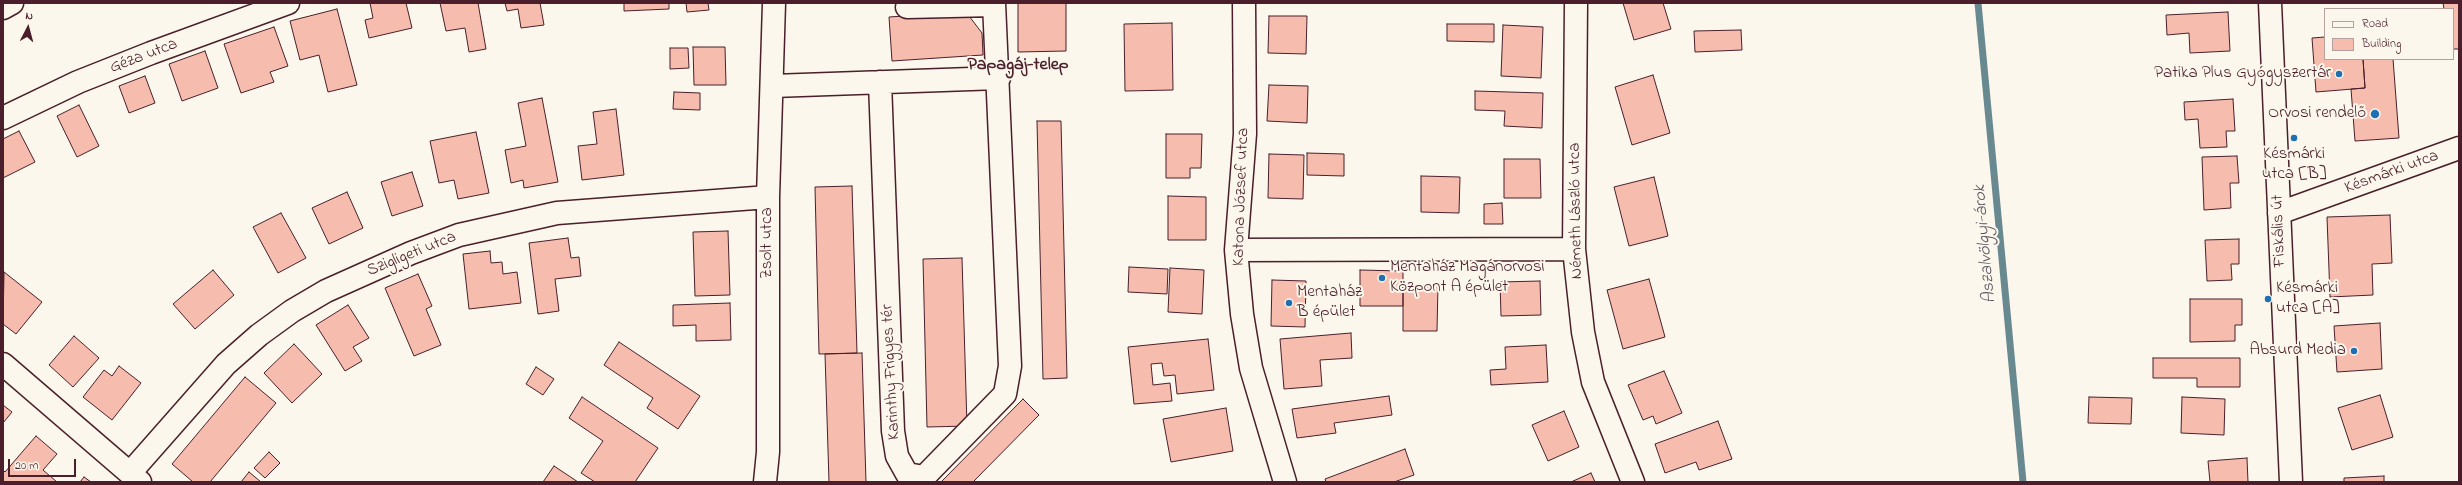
<!DOCTYPE html>
<html>
<head>
<meta charset="utf-8">
<style>
	body { margin:0 }
	#map { position:relative; width:2462px; height:485px; overflow:hidden; background:#fbf7ec; font-family:"Indie Flower",sans-serif }
	canvas { display:block }
	.frame { position:absolute; inset:0; border:4px solid #4a1f2b; pointer-events:none }
	.legend { position:absolute; left:2324px; top:8px; width:130px; height:52px; box-sizing:border-box; background:#fbf7ec; border:1px solid #b4a19f; margin:0; padding:5px 7px; list-style:none; font-size:12px; color:#4a1f2b }
	.legend li { display:flex; align-items:center; gap:8px; height:20px }
	.legend b { width:20px; border:1px solid #b4a19f }
	.north { position:absolute; left:8px; top:8px; width:40px; height:40px; -webkit-text-stroke:3px #fbf7ec; paint-order:stroke; rotate:6deg; font-size:11px; font-weight:700; line-height:16px; text-align:center; color:#4a1f2b }
	.north::after { content:''; display:block; margin:auto; width:14px; height:18px; background:#4a1f2b; clip-path:polygon(50% 0,100% 100%,50% 72%,0 100%) }
	.scale { position:absolute; left:8px; top:459px; width:68px; height:18px; box-sizing:border-box; border:2px solid #4a1f2b; border-top:0; padding-left:5px; font-size:12px; line-height:14px; white-space:nowrap; color:#4a1f2b; -webkit-text-stroke:3px #fbf7ec; paint-order:stroke }
</style>
</head>
<body>
<div id="map">
<canvas width="2462" height="485"></canvas>
<div class="frame"></div>
<ul class="legend">
<li><b style="height:5px;background:#fbf7ec"></b>Road</li>
<li><b style="height:11px;background:#f6bdae"></b>Building</li>
</ul>
<div class="north">N</div>
<div class="scale">20 m</div>
</div>
<script>
const g = document.querySelector('canvas').getContext('2d');
g.lineJoin = 'round';
const poly = rows => new Path2D(rows.map(r => 'M' + r).join(''));
function strokePath(path, color, width, dash) { g.strokeStyle = color; g.lineWidth = width; g.lineCap = dash ? 'butt' : 'round'; g.setLineDash(dash || []); g.stroke(path); }
function fillPath(path, color) { g.fillStyle = color; g.fill(path, 'evenodd'); }
function write(font, color, halo, rows, align = 'center') {
  g.font = font + ' "Indie Flower",sans-serif'; g.lineWidth = 4; g.setLineDash([]); g.textBaseline = 'middle'; g.strokeStyle = halo; g.fillStyle = color; for (const [text, x, y, turn = 0] of rows) {
    g.save(); g.translate(x, y); g.rotate((+turn || 0) * Math.PI / 180); g.textAlign = isNaN(turn) ? turn : align; if (halo) g.strokeText(text, 0, 0); g.fillText(text, 0, 0); g.restore();
  }
}
strokePath(poly([
	[1978,3,2023,482]
]), '#698991', 7);
const building = poly([
	[370,3,406,3,412,28,369,38,365,20,373,18,370,3],
	[440,3,478,3,486,49,469,52,465,28,446,31,440,3],
	[505,3,540,3,544,25,521,28,518,9,507,11,505,3],
	[624,3,669,3,669,9,624,11,624,3],
	[686,3,708,3,709,10,687,12,686,3],
	[1018,3,1066,3,1066,51,1018,52,1018,3],
	[1623,3,1663,3,1671,29,1634,40,1623,3],
	[2443,3,2459,3,2459,49,2453,49,2453,9,2444,9,2443,3],
	[337,9,357,85,328,92,319,55,300,60,290,21,337,9],
	[966,12,982,33,983,55,892,61,889,17,966,12],
	[2228,12,2230,51,2190,53,2189,33,2167,35,2166,15,2228,12],
	[1269,16,1307,16,1306,54,1268,53,1269,16],
	[1172,23,1173,90,1125,91,1124,24,1172,23],
	[1447,24,1494,24,1494,42,1447,41,1447,24],
	[1503,25,1543,27,1541,78,1501,76,1503,25],
	[274,27,288,66,270,72,274,82,241,93,224,44,274,27],
	[1741,30,1742,50,1695,52,1694,31,1741,30],
	[2325,37,2325,59,2363,59,2365,88,2316,92,2312,38,2325,37],
	[693,47,725,47,726,85,694,85,693,47],
	[670,48,688,48,689,68,670,69,670,48],
	[205,51,218,88,182,101,169,64,205,51],
	[2363,59,2393,59,2399,138,2355,141,2351,89,2365,88,2363,59],
	[1653,75,1670,133,1632,145,1615,87,1653,75],
	[145,76,155,103,129,113,119,86,145,76],
	[1269,85,1308,86,1307,123,1267,121,1269,85],
	[1475,91,1543,93,1542,128,1504,126,1505,111,1475,110,1475,91],
	[674,92,700,93,700,110,673,109,674,92],
	[542,98,558,182,524,188,523,180,511,183,505,150,526,146,518,103,542,98],
	[2233,99,2235,131,2226,131,2227,147,2200,148,2198,119,2185,120,2184,102,2233,99],
	[79,105,99,146,77,157,57,116,79,105],
	[616,109,624,175,582,180,578,146,597,144,593,112,616,109],
	[1037,121,1061,121,1067,378,1043,379,1037,121],
	[19,131,35,162,3,178,3,139,19,131],
	[476,132,489,193,458,199,454,180,439,183,430,141,476,132],
	[1166,134,1202,134,1201,168,1190,168,1190,178,1166,178,1166,134],
	[1307,153,1344,154,1344,176,1307,175,1307,153],
	[1269,154,1304,155,1303,199,1268,198,1269,154],
	[2237,156,2239,183,2230,183,2231,208,2204,210,2202,157,2237,156],
	[1504,159,1540,159,1541,198,1504,198,1504,159],
	[412,172,423,206,392,216,381,182,412,172],
	[1421,176,1460,177,1459,213,1421,212,1421,176],
	[1654,177,1668,236,1629,246,1614,187,1654,177],
	[852,186,857,353,819,354,815,187,852,186],
	[347,192,363,228,329,244,312,208,347,192],
	[1168,196,1206,197,1206,240,1168,240,1168,196],
	[1502,203,1503,224,1484,224,1484,204,1502,203],
	[281,213,306,258,278,273,253,227,281,213],
	[2390,215,2392,263,2372,264,2373,295,2330,297,2327,217,2390,215],
	[728,231,730,295,695,296,693,232,728,231],
	[568,238,571,258,579,257,581,276,555,279,559,311,538,314,529,243,568,238],
	[2239,239,2239,264,2231,264,2232,280,2207,281,2205,240,2239,239],
	[490,251,491,263,502,262,503,274,517,272,521,303,469,309,463,254,490,251],
	[962,258,967,426,927,427,923,259,962,258],
	[1129,267,1168,269,1167,294,1128,292,1129,267],
	[1170,268,1204,270,1202,314,1168,312,1170,268],
	[213,270,234,295,195,329,173,304,213,270],
	[1360,270,1403,271,1403,306,1360,306,1360,270],
	[4,272,42,302,16,334,3,324,4,272],
	[418,274,432,306,426,309,441,345,414,356,385,288,418,274],
	[1649,279,1665,337,1623,349,1607,290,1649,279],
	[1272,280,1306,281,1305,327,1271,326,1272,280],
	[1540,281,1541,315,1501,316,1500,282,1540,281],
	[1403,285,1438,285,1437,331,1403,331,1403,285],
	[2190,299,2242,299,2242,325,2235,325,2235,341,2190,342,2190,299],
	[730,303,731,340,696,341,696,325,673,326,673,305,730,303],
	[348,305,369,338,353,347,362,361,345,371,316,325,348,305],
	[2380,323,2382,369,2337,372,2334,326,2380,323],
	[1351,333,1352,358,1320,360,1322,386,1284,389,1280,339,1351,333],
	[74,336,99,358,73,387,49,365,74,336],
	[1208,339,1214,390,1177,394,1175,375,1164,376,1162,363,1151,364,1153,385,1170,383,1172,401,1134,404,1128,347,1208,339],
	[619,342,700,396,678,429,647,408,653,398,604,365,619,342],
	[294,344,322,374,292,403,264,373,294,344],
	[1546,345,1548,382,1491,385,1490,370,1506,369,1505,347,1546,345],
	[862,353,866,482,829,482,825,354,862,353],
	[2153,358,2240,358,2240,387,2197,387,2197,378,2153,378,2153,358],
	[119,366,141,383,112,420,83,397,104,370,112,376,119,366],
	[536,367,554,379,543,395,526,384,536,367],
	[1664,371,1682,413,1656,424,1653,416,1643,420,1628,385,1664,371],
	[245,377,276,403,210,482,193,482,172,464,245,377],
	[2380,395,2393,437,2352,450,2338,408,2380,395],
	[1389,396,1392,415,1334,423,1336,433,1297,438,1292,409,1389,396],
	[582,397,658,448,635,482,595,482,581,473,603,441,569,418,582,397],
	[2089,397,2132,398,2131,424,2088,423,2089,397],
	[2182,397,2225,399,2224,435,2181,433,2182,397],
	[1023,399,1039,415,973,482,941,482,1023,399],
	[3,405,12,412,3,423,3,405],
	[1226,408,1233,451,1171,462,1163,419,1226,408],
	[1564,411,1579,447,1548,461,1532,425,1564,411],
	[1718,421,1732,459,1699,470,1696,462,1665,473,1655,444,1718,421],
	[36,436,57,454,43,470,57,482,3,482,3,470,5,472,36,436],
	[1405,449,1414,475,1394,482,1326,482,1325,479,1405,449],
	[269,452,280,463,265,478,254,468,269,452],
	[2247,458,2248,482,2210,482,2208,461,2247,458],
	[554,466,578,482,543,482,554,466],
	[249,472,261,482,241,482,249,472],
	[1591,473,1595,482,1571,482,1591,473],
	[2384,476,2384,482,2344,482,2344,478,2384,476],
	[84,477,91,482,80,482,84,477]
]);
fillPath(building, '#f6bdae');
strokePath(building, '#4a1f2b', 1);
const minor = poly([
	[1244,3,1245,134,1236,250,1242,314,1251,368,1285,482],
	[1576,3,1574,249,1583,332,1593,382,1633,482],
	[2270,3,2291,482],
	[907,7,994,5],
	[3,8,12,3],
	[880,82,893,431,897,456,907,474,924,477,1005,394,1010,366,994,3],
	[773,86,999,78],
	[3,118,78,82,151,53,288,3],
	[2279,213,2459,148],
	[1236,250,1574,249],
	[3,364,140,482],
	[130,473,226,364,259,335,292,311,326,291,411,253,459,235,557,213,768,197],
	[765,482,768,452,768,197,774,3]
]);
strokePath(minor, '#4a1f2b', 25);
strokePath(minor, '#fbf7ec', 22);
for (const [x, y, r, color] of [
	[2339,74,4,"#1f6fb2"],
	[2375,114,5,"#1f6fb2"],
	[2294,138,4,"#1f6fb2"],
	[1382,278,4,"#1f6fb2"],
	[2268,299,4,"#1f6fb2"],
	[1289,303,4,"#1f6fb2"],
	[2354,351,4,"#1f6fb2"]
]) { const dot = new Path2D(); dot.arc(x, y, r, 0, 2 * Math.PI); g.fillStyle = color; g.fill(dot); strokePath(dot, '#fbf7ec', 1.5); }
write('17px', '#4a1f2b', '#fbf7ec', [
	["Géza utca",144,57,-21],
	["Késmárki utca",2392,173,-20],
	["Katona József utca",1242,197,-88],
	["Németh László utca",1577,211,-91],
	["Fiskális út",2280,231,-92],
	["Zsolt utca",768,243,-90],
	["Szigligeti utca",412,255,-22],
	["Karinthy Frigyes tér",892,372,-93]
]);
write('17px', '#4a1f2b', '#fbf7ec', [
	["Patika Plus Gyógyszertár",2331,74],
	["Orvosi rendelő",2366,114],
	["Késmárki",2294,155,"center"],
	["utca [B]",2294,175,"center"],
	["Mentaház Magánorvosi",1390,268,"left"],
	["Központ A épület",1390,288,"left"],
	["Késmárki",2276,289,"left"],
	["utca [A]",2276,309,"left"],
	["Mentaház",1297,293,"left"],
	["B épület",1297,313,"left"],
	["Absurd Media",2346,351]
], 'right');
write('bold 18px', '#4a1f2b', '#fbf7ec', [
	["Papagáj-telep",1018,66]
]);
write('italic 18px', '#5a545e', '#fbf7ec', [
	["Aszalvölgyi-árok",1986,244,-95]
]);
</script>
</body>
</html>
